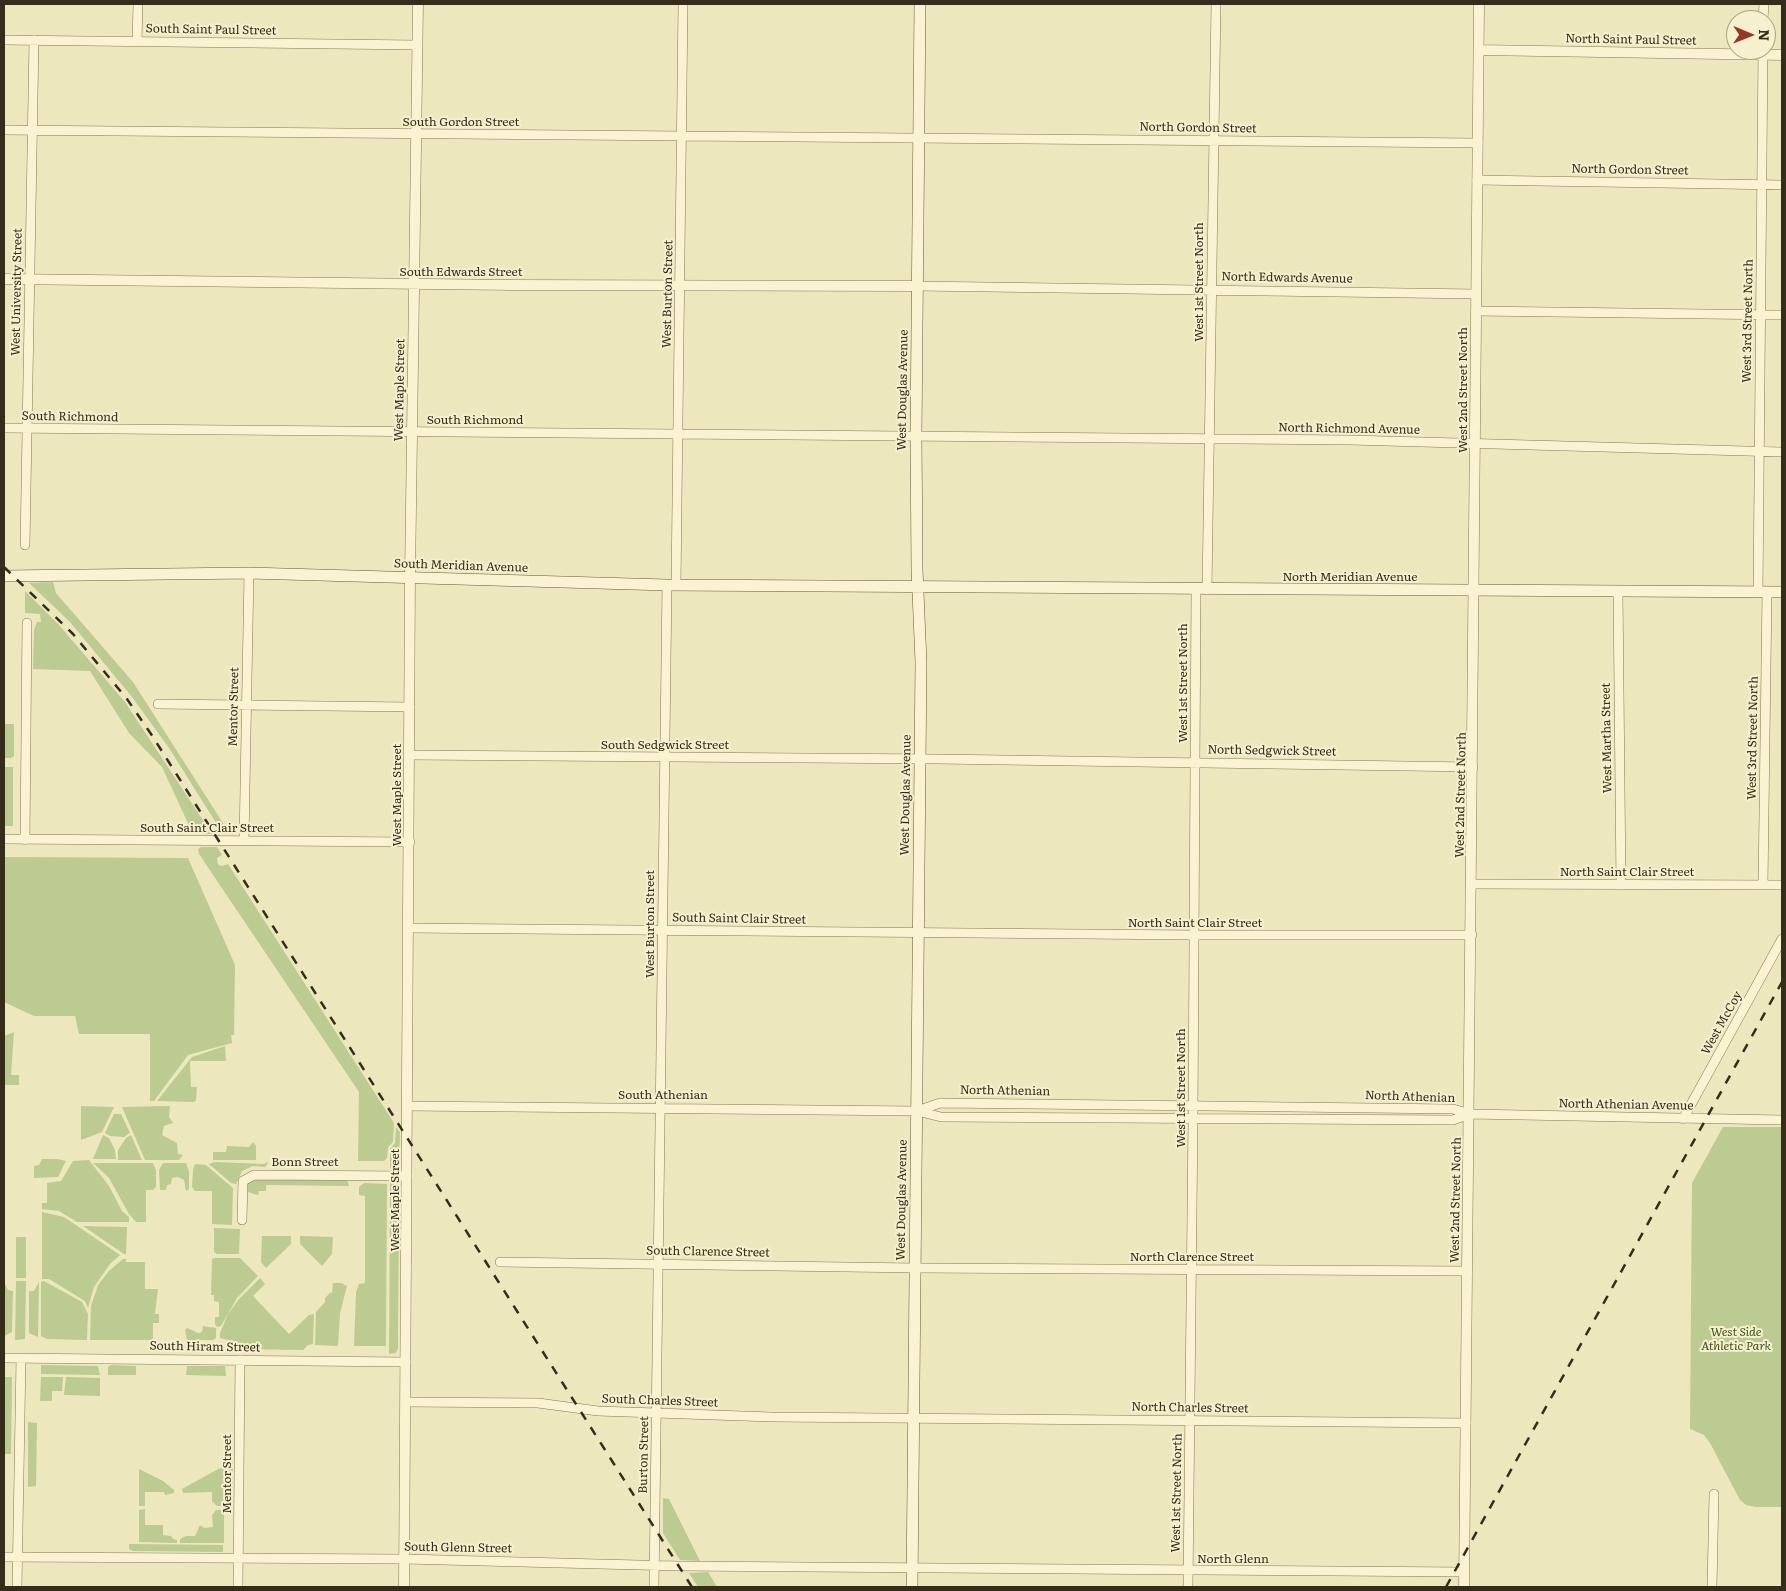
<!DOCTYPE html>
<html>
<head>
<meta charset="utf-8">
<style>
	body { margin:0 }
	#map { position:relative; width:1786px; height:1591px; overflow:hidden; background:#ede7be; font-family:Literata,serif }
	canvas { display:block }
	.frame { position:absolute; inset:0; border:5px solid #352c1c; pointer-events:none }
	.north { position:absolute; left:1726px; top:10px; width:50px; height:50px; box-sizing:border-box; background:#f5f0cd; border:1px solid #a8a286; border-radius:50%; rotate:91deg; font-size:14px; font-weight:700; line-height:20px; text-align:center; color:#352c1c }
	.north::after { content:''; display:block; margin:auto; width:18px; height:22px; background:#943827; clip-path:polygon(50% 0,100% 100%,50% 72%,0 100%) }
</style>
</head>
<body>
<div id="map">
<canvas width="1786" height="1591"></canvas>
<div class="frame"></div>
<div class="north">N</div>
</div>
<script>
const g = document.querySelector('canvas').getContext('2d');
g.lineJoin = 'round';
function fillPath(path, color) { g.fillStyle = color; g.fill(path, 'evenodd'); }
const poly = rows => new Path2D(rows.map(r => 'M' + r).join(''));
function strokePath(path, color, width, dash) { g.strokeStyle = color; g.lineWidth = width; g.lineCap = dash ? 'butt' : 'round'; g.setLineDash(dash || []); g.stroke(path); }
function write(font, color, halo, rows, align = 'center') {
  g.font = font + ' Literata,serif'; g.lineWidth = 4; g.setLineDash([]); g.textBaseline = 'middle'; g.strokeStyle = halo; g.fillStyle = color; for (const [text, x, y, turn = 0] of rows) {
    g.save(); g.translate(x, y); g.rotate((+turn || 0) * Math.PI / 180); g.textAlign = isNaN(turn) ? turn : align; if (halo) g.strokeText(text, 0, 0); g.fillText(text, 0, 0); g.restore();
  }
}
fillPath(poly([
	[53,582,56,593,133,682,230,834,223,834,169,748,132,697,70,622,29,583],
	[25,591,59,625,125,702,212,834,193,834,162,767,129,733,90,671,33,669,34,630,37,622,41,622,40,614,25,613],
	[4,724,14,724,14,756,11,758,4,758],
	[4,767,13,767,13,826,4,826],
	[201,847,217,847,222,855,217,858,218,865,222,866,228,864,394,1123,393,1142,388,1147,387,1158,384,1161,358,1161,359,1092,199,854,198,849],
	[4,857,188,858,235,965,234,1035,231,1035,232,1043,188,1055,154,1101,150,1101,150,1034,79,1034,75,1016,34,1016,4,1002],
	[14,1032,11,1075,19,1075,19,1085,4,1085,4,1036],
	[225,1046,226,1061,190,1061,191,1087,197,1087,196,1100,194,1102,157,1101,192,1057],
	[81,1106,114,1107,102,1132,81,1140],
	[170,1106,169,1117,173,1123,164,1126,162,1135,177,1143,178,1154,183,1155,179,1160,145,1160,122,1107],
	[114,1114,121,1114,130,1133,124,1137,110,1136,105,1133],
	[396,1127,400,1132,399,1166,390,1168,390,1149,395,1143],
	[1723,1127,1782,1127,1782,1507,1756,1507,1746,1505,1740,1500,1710,1443,1704,1435,1690,1429,1692,1183],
	[103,1135,109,1138,115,1150,116,1159,93,1159],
	[131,1135,142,1160,118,1160,118,1150,126,1138],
	[253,1142,256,1146,256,1160,213,1160,213,1152,226,1152,227,1146,249,1147],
	[42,1159,58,1159,66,1161,58,1177,34,1178,34,1166,39,1165],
	[89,1160,109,1186,122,1211,129,1217,129,1222,77,1222,59,1211,42,1209,42,1203,47,1203,47,1183,61,1181,73,1161],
	[215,1162,264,1164,268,1162,268,1163,265,1167,253,1166,242,1171,236,1184,231,1183,209,1164],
	[93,1163,153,1163,156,1170,156,1187,153,1190,146,1190,146,1222,136,1222,129,1214,109,1178],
	[163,1163,186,1163,189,1171,189,1189,186,1191,184,1180,178,1177,172,1178,171,1184,167,1185,166,1190,160,1190,159,1170],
	[195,1164,206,1165,233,1188,232,1225,212,1224,212,1191,195,1191,192,1187,193,1170],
	[253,1179,347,1180,349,1186,266,1185,266,1191,259,1191,258,1195,254,1194,248,1192,248,1183],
	[364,1183,387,1184,386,1346,354,1346,356,1293,359,1284,365,1283,365,1196,359,1195,359,1187],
	[390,1183,397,1185,399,1189,398,1348,396,1353,389,1354],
	[42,1212,64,1217,120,1255,110,1264,94,1287,88,1308,85,1301,49,1279,42,1279],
	[83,1226,127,1227,126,1254,124,1254],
	[214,1228,240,1229,239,1254,217,1254,214,1252],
	[262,1236,291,1236,291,1244,266,1268,261,1262],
	[300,1236,333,1237,332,1254,322,1266,300,1244],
	[16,1237,26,1237,26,1278,16,1278],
	[215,1258,240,1258,258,1276,237,1298,221,1326,217,1327,215,1324,215,1317,219,1317,219,1302,214,1301,214,1295,211,1295,212,1259],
	[123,1259,126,1259,126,1262,145,1262,145,1289,158,1289,155,1314,159,1314,159,1323,153,1323,153,1340,90,1340,91,1306,98,1285,109,1271],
	[260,1278,265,1284,253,1296,289,1334,309,1315,314,1314,313,1344,308,1345,303,1350,238,1349,233,1341,220,1338,220,1333,228,1314,239,1299],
	[16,1281,26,1281,25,1339,15,1340],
	[44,1281,82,1302,88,1314,87,1340,47,1339,41,1336,41,1282],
	[4,1282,8,1290,13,1291,12,1332,4,1336],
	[39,1282,38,1337,29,1333,29,1291,34,1291],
	[333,1283,341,1283,347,1286,340,1313,338,1346,315,1345,316,1312,325,1302,325,1298,331,1292,332,1294],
	[203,1326,216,1328,216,1338,213,1340,187,1340,185,1330,187,1328,198,1333,202,1332],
	[41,1365,98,1366,100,1375,41,1374],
	[111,1365,136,1366,136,1375,108,1375,108,1367],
	[187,1366,225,1366,226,1376,186,1375],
	[4,1377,12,1377,11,1454,4,1454],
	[41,1377,63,1377,62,1391,52,1391,52,1401,40,1401],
	[66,1377,100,1378,100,1396,64,1395],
	[28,1422,37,1423,36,1486,28,1487],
	[227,1460,233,1462,233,1506,227,1506],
	[220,1468,225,1470,224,1506,217,1506,212,1501,212,1492,183,1493,182,1489],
	[139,1469,163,1481,174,1490,174,1493,165,1495,164,1492,145,1492,145,1506,139,1506],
	[663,1498,669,1499,700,1561,680,1560,663,1533],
	[145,1509,145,1525,163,1525,163,1535,171,1536,173,1539,177,1540,177,1543,139,1542,139,1510],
	[216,1510,224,1510,224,1543,180,1543,180,1539,186,1536,195,1536,200,1525,204,1528,213,1527,212,1515],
	[129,1544,223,1545,223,1552,133,1551,129,1549],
	[708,1572,717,1587,698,1587,689,1573]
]), '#bbcb92');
const minor = poly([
	[1763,20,1764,4],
	[4,40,417,45],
	[137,41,138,4],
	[4,130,1478,143],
	[1477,180,1782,185],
	[917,286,1476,294],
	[1476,311,1782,315],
	[4,428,1350,440,1782,452],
	[25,545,34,40],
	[676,585,683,4],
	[1207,590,1216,4],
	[1618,591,1621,885],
	[1758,592,1763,50],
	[158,704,410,707],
	[410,755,937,759,1473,767],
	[4,839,410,842],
	[25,840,27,623],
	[244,841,249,573],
	[1472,884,1782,885],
	[1763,885,1767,592],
	[409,928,1194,935,1472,935],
	[408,1106,917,1111,941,1117,1453,1120,1470,1114],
	[917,1111,940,1103,1208,1106,1453,1109,1470,1114,1782,1120],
	[1683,1119,1782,939],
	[242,1220,243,1181,254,1175,407,1176],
	[500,1262,915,1268,1467,1271],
	[4,1358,406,1362],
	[406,1402,538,1403,598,1411,772,1417,1466,1423],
	[4,1557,404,1559,678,1566,1464,1572],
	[17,1587,21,1358],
	[238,1587,240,1360],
	[654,1587,667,585],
	[1188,1587,1193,1118,1196,589],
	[1712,1587,1714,1494]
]);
const tertiary = poly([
	[1479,50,1782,55],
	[4,279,513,285,917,286],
	[404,1587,410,578,418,4],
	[1464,1587,1479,4]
]);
const secondary = poly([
	[4,576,249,573,667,585,1782,592],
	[912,1587,921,662,917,569,916,435,920,4]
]);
strokePath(minor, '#857757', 10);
strokePath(tertiary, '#857757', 11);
strokePath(secondary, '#67583a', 12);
strokePath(minor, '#f9f3d1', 9);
strokePath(tertiary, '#f9f3d1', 10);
strokePath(secondary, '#f9f3d1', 11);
strokePath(poly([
	[4,567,73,634,127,699,151,734,692,1587],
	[1446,1587,1782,982]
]), '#352c1c', 2.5, [9, 9]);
write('12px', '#352c1c', '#f5f0cd', [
	["South Saint Paul Street",211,30,1],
	["North Saint Paul Street",1631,40,1],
	["South Gordon Street",461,122],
	["North Gordon Street",1198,128,1],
	["North Gordon Street",1630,170,1],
	["South Edwards Street",461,272],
	["North Edwards Avenue",1287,278,1],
	["West 1st Street North",1199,282,-90],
	["West University Street",17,292,-89],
	["West Burton Street",668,294,-89],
	["West 3rd Street North",1748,321,-89],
	["West Maple Street",400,390,-89],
	["West Douglas Avenue",903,390,-89],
	["West 2nd Street North",1463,390,-90],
	["South Richmond",70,417,1],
	["South Richmond",475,420],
	["North Richmond Avenue",1349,429,1],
	["South Meridian Avenue",461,566,2],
	["North Meridian Avenue",1350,577],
	["West 1st Street North",1183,683,-90],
	["Mentor Street",234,707,-89],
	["West Martha Street",1607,738,-91],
	["West 3rd Street North",1753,738,-89],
	["South Sedgwick Street",665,745],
	["North Sedgwick Street",1272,751,1],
	["West Maple Street",397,795,-90],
	["West Douglas Avenue",906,795,-89],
	["West 2nd Street North",1461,795,-89],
	["South Saint Clair Street",207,828],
	["North Saint Clair Street",1627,872],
	["South Saint Clair Street",739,919,1],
	["North Saint Clair Street",1195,923],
	["West Burton Street",650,924,-90],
	["West McCoy",1722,1023,-61],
	["West 1st Street North",1181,1088,-90],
	["North Athenian",1005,1091,1],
	["South Athenian",663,1095],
	["North Athenian",1410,1097,2],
	["North Athenian Avenue",1626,1105,1],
	["Bonn Street",305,1162],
	["West Maple Street",395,1200,-90],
	["West Douglas Avenue",902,1200,-89],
	["West 2nd Street North",1456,1200,-89],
	["South Clarence Street",708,1252,1],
	["North Clarence Street",1192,1257],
	["South Hiram Street",205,1347,1],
	["South Charles Street",660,1401,2],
	["North Charles Street",1190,1408,1],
	["Burton Street",644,1455,-89],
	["Mentor Street",227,1474,-90],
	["West 1st Street North",1177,1493,-89],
	["South Glenn Street",458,1548,1],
	["North Glenn",1233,1559]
]);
write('italic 12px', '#3e5122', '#f5f0cd', [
	["West Side",1736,1332],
	["Athletic Park",1736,1346]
]);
</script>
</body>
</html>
